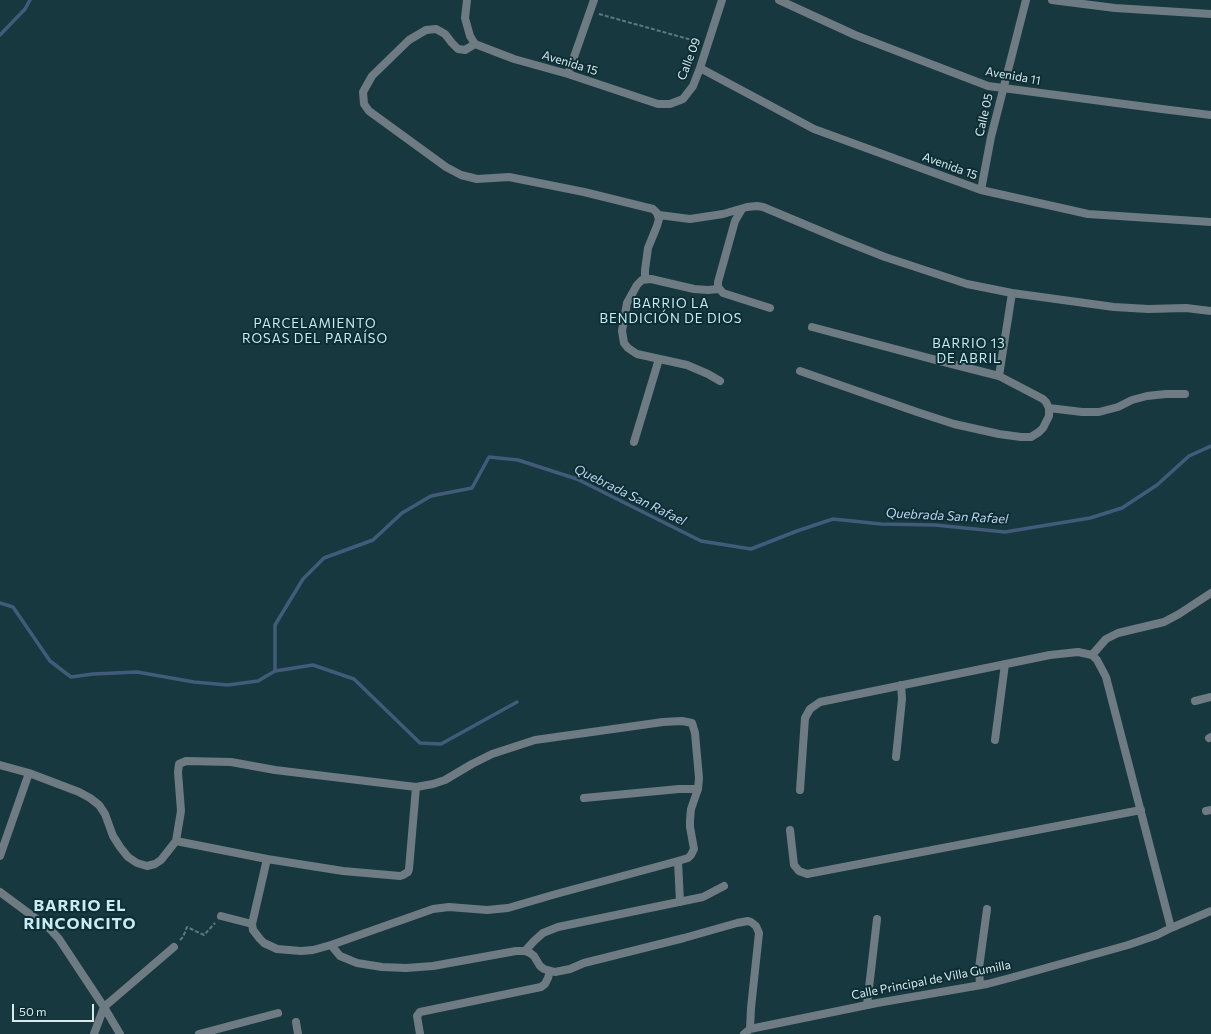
<!DOCTYPE html>
<html>
<head>
<meta charset="utf-8">
<style>
	body { margin:0 }
	#map { position:relative; width:1211px; height:1034px; overflow:hidden; background:#18383f; font-family:Commissioner,sans-serif }
	canvas { display:block }
	.scale { position:absolute; left:12px; top:1004px; width:82px; height:18px; box-sizing:border-box; border:2px solid #d8eaee; border-top:0; padding-left:5px; font-size:12px; line-height:14px; white-space:nowrap; color:#d8eaee; -webkit-text-stroke:3px #0d2e34; paint-order:stroke }
</style>
</head>
<body>
<div id="map">
<canvas width="1211" height="1034"></canvas>
<div class="scale">50 m</div>
</div>
<script>
const g = document.querySelector('canvas').getContext('2d');
g.lineJoin = 'round';
const poly = rows => new Path2D(rows.map(r => 'M' + r).join(''));
function strokePath(path, color, width, dash) { g.strokeStyle = color; g.lineWidth = width; g.lineCap = dash ? 'butt' : 'round'; g.setLineDash(dash || []); g.stroke(path); }
function write(font, color, halo, rows, align = 'center') {
  g.font = font + ' Commissioner,sans-serif'; g.lineWidth = 4; g.setLineDash([]); g.textBaseline = 'middle'; g.strokeStyle = halo; g.fillStyle = color; for (const [text, x, y, turn = 0] of rows) {
    g.save(); g.translate(x, y); g.rotate((+turn || 0) * Math.PI / 180); g.textAlign = isNaN(turn) ? turn : align; if (halo) g.strokeText(text, 0, 0); g.fillText(text, 0, 0); g.restore();
  }
}
strokePath(poly([
	[0,35,25,9,30,0],
	[0,603,13,607,50,661,71,677,93,674,137,672,194,682,228,685,258,681,275,671,313,665,354,679,420,743,441,744,517,702],
	[275,671,275,625,303,579,324,558,373,540,402,513,431,496,472,488,489,457,518,460,577,479,701,541,751,549,797,531,833,519,881,524,935,525,1005,532,1090,518,1122,508,1157,485,1189,456,1211,446]
]), '#415b7b', 3.5);
strokePath(poly([
	[599,14,699,42],
	[180,940,183,937,187,927,204,935,215,923]
]), '#5d787e', 2, [4, 2]);
strokePath(poly([
	[467,0,465,18,470,36,475,44],
	[779,0,855,35,988,86,1162,109,1211,115],
	[1052,0,1115,8,1211,14],
	[475,44,465,50,458,49,452,43,445,34,436,29,426,30,409,40,372,76,363,92,364,104,369,111,446,167,461,175,477,179,509,177,584,192,653,209,657,213,659,219,657,226,648,248,645,270,645,279],
	[475,44,514,59,568,74,658,104,670,104,683,99,693,86,700,68,722,0],
	[700,68,814,129,981,190,1088,214,1211,222],
	[568,74,594,0],
	[981,190,991,137,1026,0],
	[742,209,735,221,718,282,718,287,723,293,770,308],
	[659,215,690,219,723,214,747,207,757,206,763,207,842,240,885,257,967,284,1012,293,1114,307,1148,309,1186,308,1211,311],
	[719,289,708,290,694,289,651,279,642,280,637,285,627,303,622,331,624,343,628,348,637,354,687,365,708,374,720,381],
	[800,371,917,412,954,424,999,434,1021,437,1031,437,1039,432,1043,428,1049,416,1049,408,1046,402,1043,399,999,376,936,360,812,327],
	[999,376,1012,293],
	[1049,408,1082,412,1099,412,1118,407,1132,400,1147,396,1166,394,1185,394],
	[634,442,659,359],
	[1092,655,1106,639,1118,633,1164,622,1179,614,1211,593],
	[1195,701,1211,697],
	[1209,738,1211,737],
	[995,740,1005,664],
	[896,757,902,699,901,685],
	[0,765,29,773,79,792,90,798,99,805,105,814,113,836,120,847,128,857,137,863,147,866,155,864,161,860,176,841,181,811,178,772,179,764,186,761,231,762,275,770,416,787,433,784,445,780,472,764,492,754,535,740,663,722,682,721,692,723,695,733,699,778,698,789,691,809,690,820,690,827,694,849,691,855,688,858,678,861,556,894,508,908,487,910,449,907,433,909,331,945,313,950,301,951,277,949,264,943,260,939,253,930,252,924,267,859],
	[800,790,805,718,810,709,820,702,1050,655,1078,652,1092,655,1097,660,1106,677,1171,928],
	[584,798,679,789,698,789],
	[1206,811,1211,810],
	[790,830,794,865,799,871,807,874,1141,810],
	[176,841,267,859,343,871,400,876,403,875,408,872,409,869,416,787],
	[0,856,29,773],
	[678,861,680,902],
	[0,892,50,929,59,939,104,1007,120,1034],
	[221,916,252,924],
	[331,945,340,956,357,963,382,967,406,968,433,966,516,951,525,951,530,953,534,956,540,966,544,969,555,972,570,969,584,963,684,938,737,923,748,921,751,922,756,926,759,933,751,1008,750,1029],
	[525,951,534,941,543,933,558,927,703,897,724,886],
	[980,985,979,968,987,909],
	[867,1005,877,919],
	[296,1022,298,1034],
	[94,1034,104,1007,174,947],
	[199,1034,278,1013],
	[420,1034,417,1016,420,1012,541,987,545,984,548,978,550,971],
	[744,1034,750,1029,877,1003,987,984,1010,978,1128,945,1157,935,1171,928,1211,911]
]), '#6f7b82', 8);
write('12px', '#d8eaee', '#0d2e34', [
	["Calle 09",689,59,-69],
	["Avenida 15",570,63,17],
	["Avenida 11",1013,76,10],
	["Calle 05",984,115,-77],
	["Avenida 15",950,166,20],
	["Calle Principal de Villa Gumilla",931,980,-11]
]);
g.letterSpacing = '1px';
write('13px', '#c7ecf3', '#0d2e34', [
	["BARRIO LA",671,304],
	["BENDICIÓN DE DIOS",671,319],
	["PARCELAMIENTO",315,324],
	["ROSAS DEL PARAÍSO",315,339],
	["BARRIO 13",969,344],
	["DE ABRIL",969,359]
]);
g.letterSpacing = '0px';
write('italic 13px', '#bed3f1', '#0d2e34', [
	["Quebrada San Rafael",630,495,26],
	["Quebrada San Rafael",947,516,3]
]);
g.letterSpacing = '1px';
write('bold 16px', '#c7ecf3', '#0d2e34', [
	["BARRIO EL",80,906],
	["RINCONCITO",80,924]
]);
g.letterSpacing = '0px';
</script>
</body>
</html>
